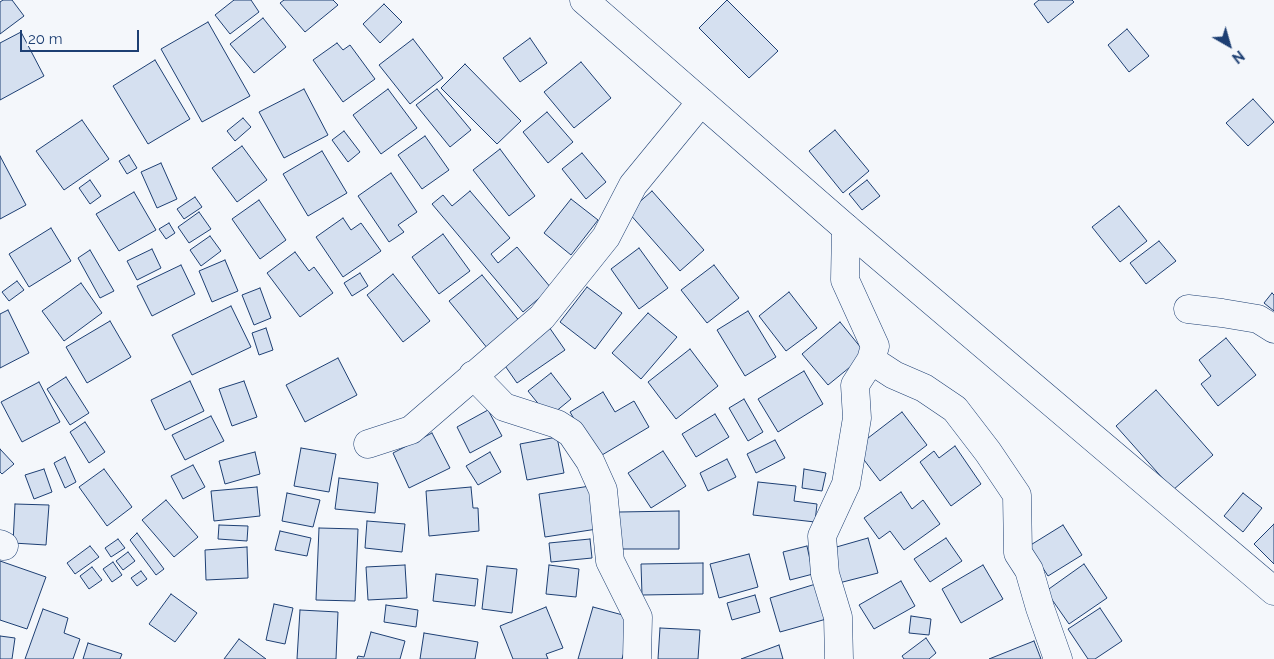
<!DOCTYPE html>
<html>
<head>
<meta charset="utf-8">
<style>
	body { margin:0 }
	#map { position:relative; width:1274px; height:659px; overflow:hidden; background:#f4f7fb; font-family:Raleway,sans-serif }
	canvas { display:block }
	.north { position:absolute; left:1204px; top:20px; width:50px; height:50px; -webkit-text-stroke:4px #f4f7fb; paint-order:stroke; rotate:142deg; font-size:14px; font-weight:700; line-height:20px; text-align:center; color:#1d3f73 }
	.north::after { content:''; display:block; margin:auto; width:18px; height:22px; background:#1d3f73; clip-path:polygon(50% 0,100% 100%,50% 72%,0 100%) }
	.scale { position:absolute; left:20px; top:30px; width:119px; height:22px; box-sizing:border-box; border:2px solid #1d3f73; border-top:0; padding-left:6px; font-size:15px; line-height:18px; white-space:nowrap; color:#1d3f73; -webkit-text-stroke:4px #f4f7fb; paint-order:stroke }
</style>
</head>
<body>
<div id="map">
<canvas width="1274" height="659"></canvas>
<div class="north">N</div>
<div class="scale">20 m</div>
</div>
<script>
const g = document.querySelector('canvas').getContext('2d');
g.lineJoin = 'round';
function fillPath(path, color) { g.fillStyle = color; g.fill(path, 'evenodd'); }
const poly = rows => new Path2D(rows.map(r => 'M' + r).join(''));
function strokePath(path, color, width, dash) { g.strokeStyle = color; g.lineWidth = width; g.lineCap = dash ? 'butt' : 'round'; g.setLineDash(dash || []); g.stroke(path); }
const building = poly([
	[3,0,12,0,24,16,0,34,0,2,3,0],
	[234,0,251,0,259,12,230,34,215,15,234,0],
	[284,0,333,0,338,5,305,32,280,3,284,0],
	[727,0,778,51,749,78,699,28,727,0],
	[1039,0,1072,0,1074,2,1048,23,1034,4,1039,0],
	[384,4,402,22,380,43,363,24,384,4],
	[263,18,286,47,254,73,230,44,263,18],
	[208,22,250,96,202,122,161,49,208,22],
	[1127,29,1149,56,1129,72,1108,45,1127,29],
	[21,32,44,76,0,100,0,43,21,32],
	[530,38,547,63,520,82,503,58,530,38],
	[413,39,443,78,410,104,379,65,413,39],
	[337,43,343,50,350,45,375,79,343,102,313,60,337,43],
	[155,60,190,119,148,144,113,86,155,60],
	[581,62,611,98,574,128,544,92,581,62],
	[465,64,521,121,497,144,441,88,465,64],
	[304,89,328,135,284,158,259,112,304,89],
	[388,89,417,128,381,154,353,115,388,89],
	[437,89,471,130,450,147,416,105,437,89],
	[1253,99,1274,122,1248,146,1226,123,1253,99],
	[547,112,573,142,548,163,523,132,547,112],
	[243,118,251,127,235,141,227,131,243,118],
	[82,120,109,159,64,190,36,151,82,120],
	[835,130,869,171,843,193,809,151,835,130],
	[344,131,360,152,348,162,332,140,344,131],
	[425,136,449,170,422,189,398,155,425,136],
	[242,146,267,180,237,202,212,168,242,146],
	[500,149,535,196,509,216,473,170,500,149],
	[322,151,347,193,308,216,283,174,322,151],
	[582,153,606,182,586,199,562,169,582,153],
	[129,155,137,168,127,174,119,161,129,155],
	[0,156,26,205,0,219,0,156],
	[161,163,177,199,157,208,141,172,161,163],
	[391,173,417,212,398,225,404,232,389,242,358,196,391,173],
	[90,180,101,196,90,204,79,188,90,180],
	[867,180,880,196,862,210,849,194,867,180],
	[470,191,510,238,491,254,498,263,517,247,551,288,523,312,432,204,443,195,452,206,470,191],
	[652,191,704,250,680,271,628,212,652,191],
	[134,192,156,230,119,251,96,214,134,192],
	[195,197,202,207,184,219,177,209,195,197],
	[571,199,598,220,571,255,544,233,571,199],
	[259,200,286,240,260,259,232,219,259,200],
	[1119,206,1147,241,1120,262,1092,227,1119,206],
	[199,212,211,229,189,243,178,227,199,212],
	[343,218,351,230,361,223,381,251,343,277,316,237,343,218],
	[169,223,175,233,166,239,159,229,169,223],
	[51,228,71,261,29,287,9,254,51,228],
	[443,234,470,271,439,294,412,257,443,234],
	[210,236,221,251,201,266,190,250,210,236],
	[1159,241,1176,261,1146,284,1130,263,1159,241],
	[639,248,668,288,639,309,611,269,639,248],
	[152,249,161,268,137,280,127,261,152,249],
	[90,250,114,291,100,298,78,258,90,250],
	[295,252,309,271,314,267,333,293,300,317,267,273,295,252],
	[225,260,238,291,212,302,199,271,225,260],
	[181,265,195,294,152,316,137,286,181,265],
	[714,265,739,298,707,323,681,290,714,265],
	[360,273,368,286,352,296,344,283,360,273],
	[393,274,430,321,403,342,367,295,393,274],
	[482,275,521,323,488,349,449,301,482,275],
	[17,281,24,290,9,301,2,292,17,281],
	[81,283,102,313,64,341,42,311,81,283],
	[587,287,622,313,595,349,560,322,587,287],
	[260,288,271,318,254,325,242,295,260,288],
	[789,292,817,328,786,351,759,316,789,292],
	[1272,293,1274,295,1274,311,1264,303,1272,293],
	[231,306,251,347,192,375,172,335,231,306],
	[8,310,29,353,0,368,0,314,8,310],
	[748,311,776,357,745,376,717,330,748,311],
	[648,313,677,337,641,379,612,353,648,313],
	[110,321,131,357,87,383,66,347,110,321],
	[840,322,866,354,828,385,802,354,840,322],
	[549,327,565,350,517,383,501,360,549,327],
	[266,328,273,350,259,355,252,333,266,328],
	[1226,338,1256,375,1218,406,1201,384,1211,376,1199,360,1226,338],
	[690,349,718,386,676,419,648,382,690,349],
	[338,358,357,395,305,422,286,385,338,358],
	[804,371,823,404,778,432,758,399,804,371],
	[551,373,571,399,549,417,528,391,551,373],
	[66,377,89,413,70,425,47,389,66,377],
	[190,381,204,411,165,430,151,400,190,381],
	[244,381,257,417,232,426,219,389,244,381],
	[39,382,60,422,22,442,1,402,39,382],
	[1156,390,1213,455,1173,490,1116,426,1156,390],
	[603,392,615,412,634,401,649,427,597,458,570,412,603,392],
	[744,399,763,432,748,441,729,408,744,399],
	[488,410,502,436,470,453,457,427,488,410],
	[902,412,927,445,880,481,855,448,902,412],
	[715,414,729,437,696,457,682,434,715,414],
	[211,416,224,441,185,460,172,435,211,416],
	[85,422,105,452,89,463,70,432,85,422],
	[432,433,450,468,409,488,393,453,432,433],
	[557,437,564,473,527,480,520,444,557,437],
	[775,440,785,458,756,473,747,454,775,440],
	[955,446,981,484,951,506,920,462,934,451,939,458,955,446],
	[301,448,336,454,329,492,294,486,301,448],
	[0,449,14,464,2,474,0,472,0,449],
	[663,451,686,486,651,508,628,473,663,451],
	[255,452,260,474,225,484,219,461,255,452],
	[490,452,501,472,478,485,466,466,490,452],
	[65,457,76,482,65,488,54,463,65,457],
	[727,459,736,477,708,491,700,473,727,459],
	[193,465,205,487,183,499,171,476,193,465],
	[44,469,52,492,34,499,25,475,44,469],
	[104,469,132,507,107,526,79,487,104,469],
	[804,469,826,473,822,491,802,488,804,469],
	[339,478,378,483,375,513,335,509,339,478],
	[758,482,796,486,794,501,817,504,815,522,753,515,758,482],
	[590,486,597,529,545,537,539,494,590,486],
	[257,487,260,516,214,521,211,491,257,487],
	[471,487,473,508,478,508,479,531,429,536,426,491,471,487],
	[901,492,912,509,923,500,940,524,904,550,890,531,879,539,864,518,901,492],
	[287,493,320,500,313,527,282,521,287,493],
	[1243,493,1262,508,1243,532,1224,516,1243,493],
	[166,500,198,537,174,557,142,520,166,500],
	[15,504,49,505,46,545,13,543,15,504],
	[679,511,679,549,619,549,619,512,679,511],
	[367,521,405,524,402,552,365,548,367,521],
	[1274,524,1274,564,1254,544,1274,524],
	[219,525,248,526,247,541,218,539,219,525],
	[1063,525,1082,555,1048,576,1029,546,1063,525],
	[319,528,358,529,355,601,316,600,319,528],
	[280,531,311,538,307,556,275,550,280,531],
	[137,533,164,569,156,575,130,540,137,533],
	[868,538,878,573,835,584,826,550,868,538],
	[946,538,962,561,930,582,914,559,946,538],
	[118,539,125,548,111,557,105,548,118,539],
	[590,539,592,558,551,562,549,543,590,539],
	[90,546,99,557,75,574,67,563,90,546],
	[807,546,813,574,790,580,783,552,807,546],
	[247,547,248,578,206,580,205,550,247,547],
	[128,552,135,561,123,570,116,561,128,552],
	[749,554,758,587,719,598,710,564,749,554],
	[0,561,46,577,27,629,0,620,0,561],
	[113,562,122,575,112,582,103,569,113,562],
	[703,563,703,594,642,595,641,564,703,563],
	[1084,564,1107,598,1069,624,1046,591,1084,564],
	[405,565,407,598,368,600,366,567,405,565],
	[549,565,579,569,576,597,546,594,549,565],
	[983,565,1003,599,961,623,942,589,983,565],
	[487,566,517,569,512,613,482,609,487,566],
	[92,567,102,580,89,589,80,576,92,567],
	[141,571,147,579,137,586,131,578,141,571],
	[436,574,478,579,475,606,433,601,436,574],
	[901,581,915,606,874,629,859,605,901,581],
	[819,583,830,618,780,632,770,598,819,583],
	[171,594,197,613,175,642,149,624,171,594],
	[755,595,760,612,732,620,727,603,755,595],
	[274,604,293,608,285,644,266,640,274,604],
	[386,605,418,610,416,627,384,622,386,605],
	[546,607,563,648,546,654,548,659,513,659,500,626,546,607],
	[593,607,634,618,622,659,578,659,593,607],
	[1100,608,1122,641,1095,659,1088,659,1068,629,1100,608],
	[43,609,68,618,64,633,80,639,73,659,25,659,43,609],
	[300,610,338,612,336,659,297,659,300,610],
	[911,616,931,619,929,635,909,633,911,616],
	[660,628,700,630,698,659,658,659,660,628],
	[371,632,405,641,400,659,357,659,358,656,364,657,371,632],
	[424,633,478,642,475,659,420,659,424,633],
	[0,636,15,638,12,659,0,659,0,636],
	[926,638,936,653,929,659,904,659,902,656,926,638],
	[239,639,266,659,224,659,239,639],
	[1034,641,1041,659,989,659,1034,641],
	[88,643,122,654,120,659,83,659,88,643],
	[779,645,783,659,741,659,779,645]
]);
fillPath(building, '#d5e0f0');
strokePath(building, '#1d3f73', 1);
const street = poly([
	[1188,309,1222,313,1258,319,1274,329],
	[871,360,894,375,924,388,955,409,988,452,1017,495,1018,553,1029,570,1040,608,1058,659],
	[473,375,504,407,557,424,571,433,590,461,603,490,610,561,638,617,637,659],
	[368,444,411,430,542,317,606,237,633,185,701,102],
	[0,544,4,546],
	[839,659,838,617,825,574,822,536,846,484,857,418,855,385,871,360,875,346,845,280,846,228]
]);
const secondary = poly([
	[584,0,846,228,1274,591]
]);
strokePath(street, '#1d3f73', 29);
strokePath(secondary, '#1d3f73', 29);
strokePath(street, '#f4f7fb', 28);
strokePath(secondary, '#f4f7fb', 28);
</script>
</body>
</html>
